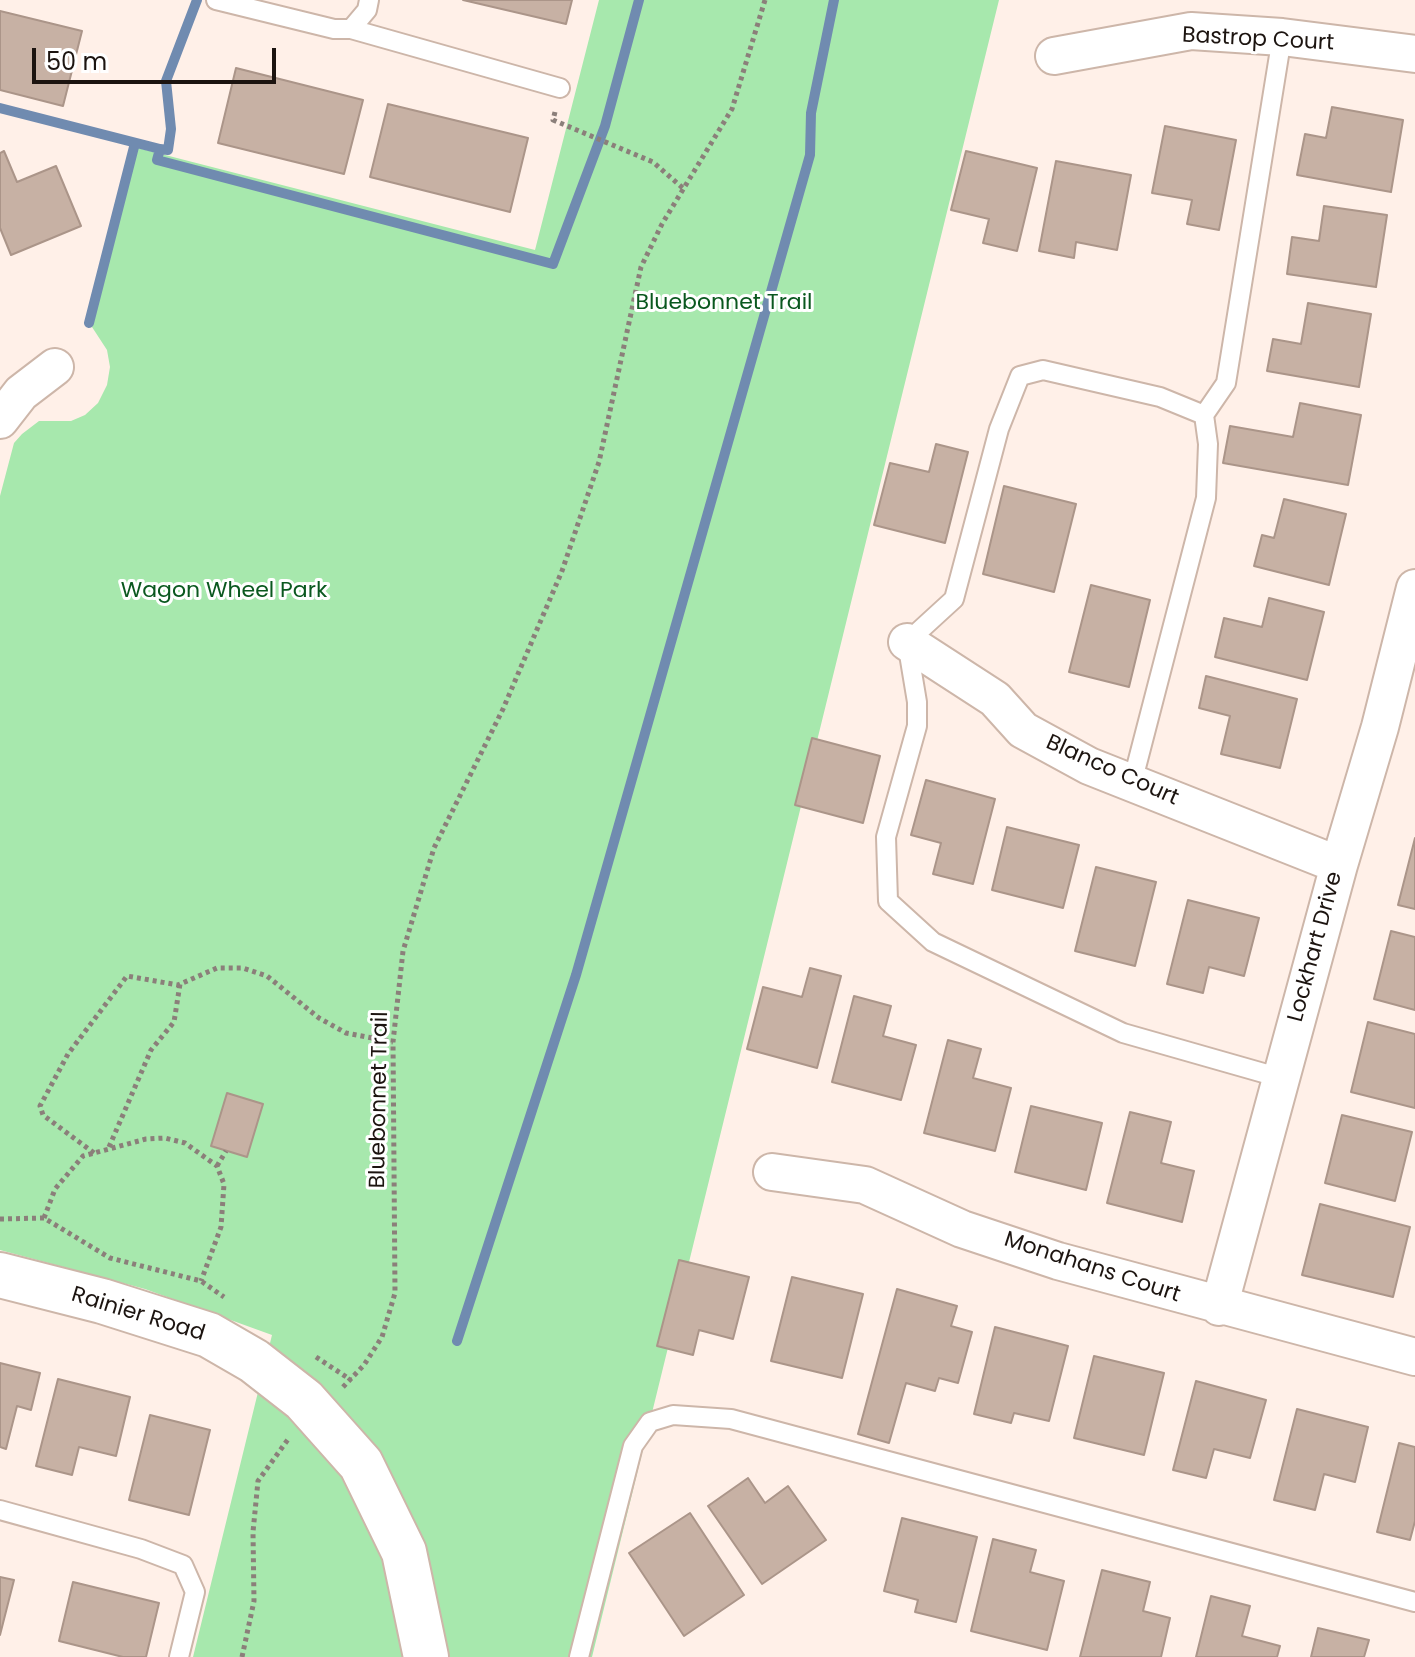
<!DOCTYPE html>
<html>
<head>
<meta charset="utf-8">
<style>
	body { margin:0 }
	#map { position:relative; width:1415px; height:1657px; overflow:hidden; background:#fff0e8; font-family:Poppins,sans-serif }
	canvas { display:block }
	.scale { position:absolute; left:32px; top:48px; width:244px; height:36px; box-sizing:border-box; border:4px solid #1c1410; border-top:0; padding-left:10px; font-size:24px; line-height:28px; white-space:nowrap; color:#1c1410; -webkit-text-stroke:6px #fff; paint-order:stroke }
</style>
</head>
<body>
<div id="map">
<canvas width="1415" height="1657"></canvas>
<div class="scale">50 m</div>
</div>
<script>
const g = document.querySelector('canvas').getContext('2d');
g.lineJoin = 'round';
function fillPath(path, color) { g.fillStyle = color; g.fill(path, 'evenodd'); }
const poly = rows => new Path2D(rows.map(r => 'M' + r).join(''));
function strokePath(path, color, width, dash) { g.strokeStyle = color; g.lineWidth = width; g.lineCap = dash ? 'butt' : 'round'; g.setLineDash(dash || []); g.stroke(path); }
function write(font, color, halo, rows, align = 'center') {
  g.font = font + ' Poppins,sans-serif'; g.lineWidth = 6; g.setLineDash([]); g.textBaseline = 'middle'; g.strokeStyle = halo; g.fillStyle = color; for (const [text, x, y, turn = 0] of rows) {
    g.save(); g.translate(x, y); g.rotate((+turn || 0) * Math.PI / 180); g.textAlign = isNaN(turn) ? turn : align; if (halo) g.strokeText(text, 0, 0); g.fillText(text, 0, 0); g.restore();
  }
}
fillPath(poly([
	[599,0,999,0,592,1657,193,1657,272,1335,145,1289,0,1250,0,496,14,443,22,434,39,421,71,421,85,415,98,403,107,385,110,367,107,350,92,327,138,148,535,250]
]), '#a7e8ad');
strokePath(poly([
	[0,108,160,149,157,160,553,264,605,126,639,0],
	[160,149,168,150,171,129,166,81,197,0],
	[89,323,135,143],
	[457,1341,576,975,810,155,811,113,834,0]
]), '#708bb0', 10);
const building = poly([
	[463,0,572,0,566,24,463,0],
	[0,11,82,31,63,106,0,90,0,11],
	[236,68,363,100,344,174,218,143,236,68],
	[388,104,528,138,510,212,370,177,388,104],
	[1332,107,1403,120,1391,192,1297,175,1305,134,1326,138,1332,107],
	[1165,126,1236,140,1219,230,1187,224,1192,200,1152,193,1165,126],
	[4,151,17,182,56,166,81,226,11,255,0,228,0,153,4,151],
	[966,151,1037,168,1017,251,983,243,989,219,951,210,966,151],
	[1056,161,1131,175,1117,250,1076,242,1074,258,1039,251,1056,161],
	[1324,206,1387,215,1376,287,1287,274,1292,237,1319,241,1324,206],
	[1308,303,1371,314,1359,387,1267,371,1273,339,1301,344,1308,303],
	[1300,403,1361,415,1348,485,1223,463,1230,426,1293,437,1300,403],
	[936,444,968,452,945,543,874,525,890,463,929,472,936,444],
	[1004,486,1076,504,1054,592,983,574,1004,486],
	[1284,499,1346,514,1329,585,1254,566,1262,535,1274,538,1284,499],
	[1091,585,1150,600,1129,687,1069,672,1091,585],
	[1269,598,1324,612,1307,680,1215,657,1224,618,1262,627,1269,598],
	[1206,676,1297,699,1280,768,1221,754,1230,716,1199,708,1206,676],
	[812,738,880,756,863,823,795,805,812,738],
	[926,780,995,799,973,884,933,874,941,843,911,835,926,780],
	[1007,827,1079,845,1063,908,992,890,1007,827],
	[1415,838,1415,909,1398,905,1415,838],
	[1096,867,1156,882,1135,966,1075,951,1096,867],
	[1188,900,1259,918,1244,976,1209,967,1203,993,1167,984,1188,900],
	[1391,931,1415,937,1415,1010,1374,999,1391,931],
	[810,968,841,976,817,1068,747,1049,763,987,802,997,810,968],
	[854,996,891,1006,883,1036,916,1045,901,1100,832,1082,854,996],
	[1368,1022,1415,1034,1415,1108,1351,1092,1368,1022],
	[948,1040,981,1049,973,1078,1011,1088,995,1151,924,1133,948,1040],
	[227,1093,263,1104,247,1157,211,1146,227,1093],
	[1031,1106,1102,1123,1086,1190,1015,1172,1031,1106],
	[1130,1112,1171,1122,1161,1163,1194,1171,1182,1222,1107,1203,1130,1112],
	[1342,1115,1412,1132,1395,1201,1325,1183,1342,1115],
	[1320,1204,1410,1227,1393,1297,1302,1275,1320,1204],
	[679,1260,749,1277,733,1339,699,1330,693,1355,657,1346,679,1260],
	[792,1277,863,1294,842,1378,771,1361,792,1277],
	[897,1289,957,1306,951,1326,972,1332,958,1383,939,1378,935,1391,906,1383,889,1443,858,1434,897,1289],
	[995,1327,1068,1346,1049,1421,1014,1413,1011,1423,974,1414,995,1327],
	[1094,1356,1164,1373,1144,1455,1074,1438,1094,1356],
	[0,1363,40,1373,31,1410,17,1406,6,1449,0,1447,0,1363],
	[58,1379,130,1397,116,1456,79,1447,72,1475,36,1466,58,1379],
	[1196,1381,1266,1400,1250,1458,1214,1449,1206,1478,1173,1470,1196,1381],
	[1297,1409,1368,1427,1355,1482,1324,1474,1315,1510,1274,1500,1297,1409],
	[150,1415,210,1430,189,1515,129,1500,150,1415],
	[1399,1443,1415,1447,1415,1521,1410,1540,1377,1532,1399,1443],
	[748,1478,765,1503,788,1486,826,1540,762,1584,708,1506,748,1478],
	[690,1513,744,1595,684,1636,629,1553,690,1513],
	[902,1518,977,1537,956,1622,915,1612,918,1600,884,1591,902,1518],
	[993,1539,1036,1550,1030,1572,1064,1581,1047,1650,971,1631,993,1539],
	[1102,1570,1150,1582,1143,1611,1170,1618,1161,1657,1080,1657,1102,1570],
	[0,1577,14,1580,0,1635,0,1577],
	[73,1582,159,1603,146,1657,123,1657,59,1641,73,1582],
	[1211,1596,1250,1606,1242,1636,1280,1646,1277,1657,1196,1657,1211,1596],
	[1318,1628,1369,1640,1364,1657,1311,1657,1318,1628]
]);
fillPath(building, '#c7b1a4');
strokePath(building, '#ab9589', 2);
const service = poly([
	[216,0,334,29,351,29,560,88],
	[351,29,367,10,369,0],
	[1204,415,1226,383,1282,37],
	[1132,783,1206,498,1208,444,1204,415,1160,397,1043,370,1020,376,999,429,954,599,907,642,917,702,917,726,886,837,888,901,933,942,1123,1033,1281,1078],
	[0,1510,141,1549,183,1565,195,1592,179,1657],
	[579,1657,633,1446,650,1422,673,1415,731,1419,1415,1602]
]);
const minor = poly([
	[1054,56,1191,31,1282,37,1415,54],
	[0,420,21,393,55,367],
	[907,642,995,699,1023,730,1089,766,1339,865],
	[772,1172,865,1185,962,1229,1058,1261,1415,1357],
	[1219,1307,1339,865,1380,727,1415,588]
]);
const tertiary = poly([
	[0,1275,102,1301,209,1335,254,1361,304,1400,361,1464,404,1552,426,1657]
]);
strokePath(service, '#cdb6a9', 22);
strokePath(minor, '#cdb6a9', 40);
strokePath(tertiary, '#cdb6a9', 48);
strokePath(poly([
	[555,112,553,120,653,162,685,190],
	[109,1147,151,1050,174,1022,180,984],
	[94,1153,43,1115,40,1106,68,1054,127,976,178,985,217,968,243,968,267,976,319,1018,346,1033,393,1042],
	[217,1166,226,1151],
	[44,1218,55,1189,83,1156,146,1139,165,1138,185,1143,217,1166,224,1184,221,1227,201,1281],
	[0,1219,44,1218,110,1258,201,1281,224,1297],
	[316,1357,351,1380],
	[343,1387,364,1365,382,1337,395,1293,393,1042,403,951,434,848,503,709,562,571,599,462,641,267,662,224,732,109,765,0],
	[242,1657,254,1601,253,1532,258,1481,289,1438]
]), '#8b7f7a', 5, [4, 4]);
strokePath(service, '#fff', 18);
strokePath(minor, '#fff', 36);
strokePath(tertiary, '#fff', 44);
write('22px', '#1c1410', '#fff', [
	["Bastrop Court",1258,40,3],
	["Blanco Court",1112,771,24],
	["Lockhart Drive",1316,947,-75],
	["Bluebonnet Trail",380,1100,-89],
	["Monahans Court",1092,1268,18],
	["Rainier Road",138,1315,17]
]);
write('22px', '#0a581f', '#fff', [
	["Bluebonnet Trail",724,303],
	["Wagon Wheel Park",224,591]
]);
</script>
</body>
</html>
